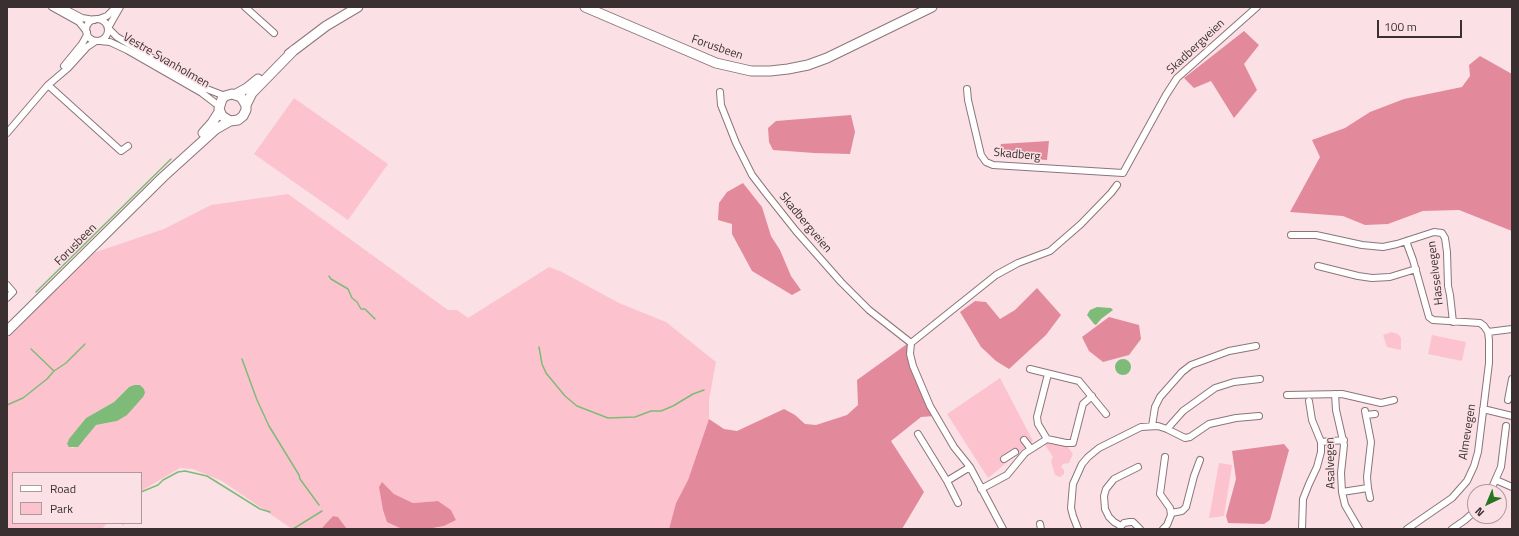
<!DOCTYPE html>
<html>
<head>
<meta charset="utf-8">
<style>
	body { margin:0 }
	#map { position:relative; width:1519px; height:536px; overflow:hidden; background:#fbe1e5; font-family:"Titillium Web",sans-serif }
	canvas { display:block }
	.frame { position:absolute; inset:0; border:8px solid #3a3031; pointer-events:none }
	.legend { position:absolute; left:12px; top:472px; width:130px; height:52px; box-sizing:border-box; background:#fbe1e5; border:1px solid #ae9a9d; margin:0; padding:5px 7px; list-style:none; font-size:12px; color:#3a3031 }
	.legend li { display:flex; align-items:center; gap:8px; height:20px }
	.legend b { width:20px; border:1px solid #ae9a9d }
	.north { position:absolute; left:1467px; top:484px; width:40px; height:40px; box-sizing:border-box; background:#fbe1e5; border:1px solid #ae9a9d; border-radius:50%; rotate:224deg; font-size:11px; font-weight:700; line-height:16px; text-align:center; color:#3a3031 }
	.north::after { content:''; display:block; margin:auto; width:14px; height:18px; background:#28761f; clip-path:polygon(50% 0,100% 100%,50% 72%,0 100%) }
	.scale { position:absolute; left:1377px; top:20px; width:85px; height:18px; box-sizing:border-box; border:2px solid #3a3031; border-top:0; padding-left:5px; font-size:12px; line-height:14px; white-space:nowrap; color:#3a3031; -webkit-text-stroke:3px #fbe1e5; paint-order:stroke }
</style>
</head>
<body>
<div id="map">
<canvas width="1519" height="536"></canvas>
<div class="frame"></div>
<ul class="legend">
<li><b style="height:5px;background:#fff"></b>Road</li>
<li><b style="height:11px;background:#fcc3ce"></b>Park</li>
</ul>
<div class="north">N</div>
<div class="scale">100 m</div>
</div>
<script>
const g = document.querySelector('canvas').getContext('2d');
g.lineJoin = 'round';
function fillPath(path, color) { g.fillStyle = color; g.fill(path, 'evenodd'); }
const poly = rows => new Path2D(rows.map(r => 'M' + r).join(''));
function strokePath(path, color, width, dash) { g.strokeStyle = color; g.lineWidth = width; g.lineCap = dash ? 'butt' : 'round'; g.setLineDash(dash || []); g.stroke(path); }
function write(font, color, halo, rows, align = 'center') {
  g.font = font + ' "Titillium Web",sans-serif'; g.lineWidth = 3; g.setLineDash([]); g.textBaseline = 'middle'; g.strokeStyle = halo; g.fillStyle = color; for (const [text, x, y, turn = 0] of rows) {
    g.save(); g.translate(x, y); g.rotate((+turn || 0) * Math.PI / 180); g.textAlign = isNaN(turn) ? turn : align; if (halo) g.strokeText(text, 0, 0); g.fillText(text, 0, 0); g.restore();
  }
}
fillPath(poly([
	[294,98,388,164,348,220,254,154],
	[288,194,448,310,457,310,468,318,549,267,560,271,619,303,666,322,716,362,709,400,709,419,688,480,676,503,669,529,427,529,444,526,456,520,451,510,438,501,413,503,394,494,382,483,387,521,402,529,347,529,338,517,333,516,321,529,292,529,222,481,193,469,180,468,141,491,141,473,13,473,13,523,107,523,102,529,7,529,7,339,93,253,164,229,211,205],
	[134,385,140,385,117,421,96,425,92,428,85,439,73,448,70,447,67,444,86,418,114,402,129,387],
	[1391,332,1398,334,1401,338,1401,350,1387,347,1383,335],
	[1432,335,1466,342,1462,361,1428,354],
	[1000,378,1033,441,988,478,947,414],
	[1047,443,1067,446,1073,454,1069,463,1063,464,1061,467,1064,470,1064,474,1060,477,1055,475,1051,461,1053,457,1045,445],
	[1219,463,1232,465,1224,516,1209,518]
]), '#fcc3ce');
fillPath(poly([
	[1244,31,1259,45,1244,64,1257,90,1234,118,1211,81,1194,88,1184,78],
	[1480,56,1512,74,1512,231,1459,210,1423,211,1388,224,1365,225,1343,216,1290,212,1320,157,1312,140,1345,128,1370,112,1404,99,1462,87,1470,76,1469,65],
	[851,115,855,132,850,154,814,153,773,150,769,142,768,128,776,121],
	[1049,141,1047,160,998,157,1001,144],
	[743,183,762,207,771,236,780,250,791,276,801,290,792,295,752,271,732,234,732,224,718,220,719,203,727,192],
	[1037,288,1061,315,1046,335,1009,369,996,361,981,347,960,312,975,301,986,302,1000,319,1015,310],
	[1109,317,1139,325,1141,339,1129,355,1103,362,1089,351,1082,337],
	[907,344,935,416,921,417,891,441,924,492,902,529,669,529,676,503,688,480,709,419,724,429,737,431,784,409,795,415,805,424,816,425,847,415,858,405,857,380],
	[1284,444,1289,450,1270,520,1264,524,1228,523,1226,516,1236,479,1232,451],
	[382,482,394,494,413,503,438,501,451,510,456,520,444,526,427,529,402,529,387,522,383,510,379,487],
	[333,516,338,517,347,529,321,529]
]), '#e3899c');
fillPath(poly([
	[1097,307,1111,308,1113,310,1101,319,1096,325,1094,324,1087,315,1090,310],
	'1115 367a8 8 0 1 1 16 0a8 8 0 1 1-16 0Z',
	[134,385,140,385,144,389,145,393,143,397,127,415,117,421,96,425,78,447,69,447,67,444,69,439,86,418,114,402,129,387]
]), '#7fbb78');
strokePath(poly([
	[329,276,331,279,348,289,352,298,357,302,361,309,365,309,375,319],
	[36,292,171,159],
	[539,347,542,364,546,373,565,396,577,406,608,418,635,417,651,411,661,411,673,406,693,394,704,390],
	[31,349,54,371],
	[242,359,257,400,269,426,299,475,300,479,319,505],
	[7,405,23,398,47,379,54,371,66,363,85,344],
	[141,492,158,485,163,480,178,472,185,471,207,476,260,509,270,512],
	[123,523,123,524],
	[293,529,322,511]
]), '#7fbb78', 1.5);
const street = poly([
	[52,7,79,22,87,32],
	[61,7,82,18,94,20],
	[245,7,274,33],
	[99,19,107,16,116,7],
	'86 30a11 11 0 1 1 22 0a11 11 0 1 1-22 0Z',
	[108,28,117,37,199,86,225,96],
	[108,28,120,7],
	[100,41,110,42,127,50,202,93,219,106],
	[64,66,82,44,87,35],
	[48,85,121,151,128,146],
	[967,89,968,100,981,155,986,162,993,165,1123,173,1166,95,1177,78,1257,7],
	[720,92,721,105,736,143,752,175,765,192,796,231,841,282,869,310,911,343],
	[7,133,48,85,68,68,87,47,96,41],
	[1291,235,1316,235,1362,245,1383,247,1397,244,1434,232,1442,233,1445,238,1447,252,1448,286,1450,295,1453,322],
	[1406,241,1413,260,1429,317,1433,320,1480,323,1484,326,1488,332,1512,329],
	[1318,266,1358,276,1372,278,1390,277,1416,269],
	[7,285,13,292,7,298],
	[1030,369,1079,381,1106,414],
	[1048,374,1037,417,1038,424,1047,439,1066,443,1073,443,1083,404,1092,396],
	[1335,394,1336,410,1344,445,1341,473,1342,492,1345,505,1359,529],
	[1287,395,1342,394,1381,403,1394,400],
	[1508,400,1512,379],
	[1483,409,1512,416],
	[1366,415,1375,414],
	[1152,426,1155,407,1160,397,1182,372,1191,365,1229,351,1256,346],
	[1167,429,1183,411,1215,388,1234,382,1260,379],
	[918,434,947,481,958,503],
	[1024,440,1031,449],
	[1321,442,1344,440],
	[1004,459,1015,452],
	[1496,480,1512,487],
	[947,481,970,467],
	[1368,488,1370,498],
	[981,489,1007,475,1025,453,1047,439],
	[1342,492,1368,488,1367,477,1371,442,1365,411],
	[1490,492,1501,467,1506,426],
	[1171,513,1182,511,1186,507,1194,476,1200,460],
	[1040,524,1041,529],
	[1121,526,1114,522,1109,517,1105,509,1104,496,1106,489,1114,479,1138,467],
	[1003,529,970,467,954,447,930,406,913,366,910,354,911,343,996,275,1018,263,1050,251,1081,224,1111,193,1117,185],
	[1078,529,1073,516,1071,508,1073,484,1082,464,1088,457,1099,448,1141,427,1158,426,1167,429,1185,438,1190,437,1209,424,1236,418,1259,416],
	[1120,529,1121,526,1124,523,1130,522,1133,522,1140,529],
	[1163,529,1167,525,1171,515,1170,508,1160,494,1165,457],
	[1302,529,1303,499,1309,484,1317,467,1321,452,1321,442,1312,420,1309,401],
	[1407,529,1452,498,1467,481,1474,466,1478,452,1489,363,1489,340,1488,332],
	[1452,529,1465,520,1475,511]
]);
const secondary = poly([
	[585,7,716,63,751,71,770,71,788,69,808,65,827,58,932,7],
	[289,54,326,26,358,7],
	[236,94,247,88,258,79],
	[246,105,241,97,232,94,225,96,222,99,219,109,222,116,230,121,238,120,243,116,246,110,246,105,252,93,294,50],
	[203,133,212,123,219,112],
	[7,331,163,177,216,129,230,121]
]);
strokePath(street, '#8c7579', 8);
strokePath(secondary, '#8c7579', 11);
strokePath(street, '#fff', 6);
strokePath(secondary, '#fff', 9);
write('12px', '#3a3031', '#fbe1e5', [
	["Skadbergveien",1196,47,-43],
	["Forusbeen",717,48,19],
	["Vestre Svanholmen",166,61,30],
	["Skadberg",1017,155,5],
	["Skadbergveien",805,223,50],
	["Forusbeen",76,245,-45],
	["Hasselvegen",1436,273,-97],
	["Almevegen",1468,432,-81],
	["Asalvegen",1331,463,-91]
]);
</script>
</body>
</html>
